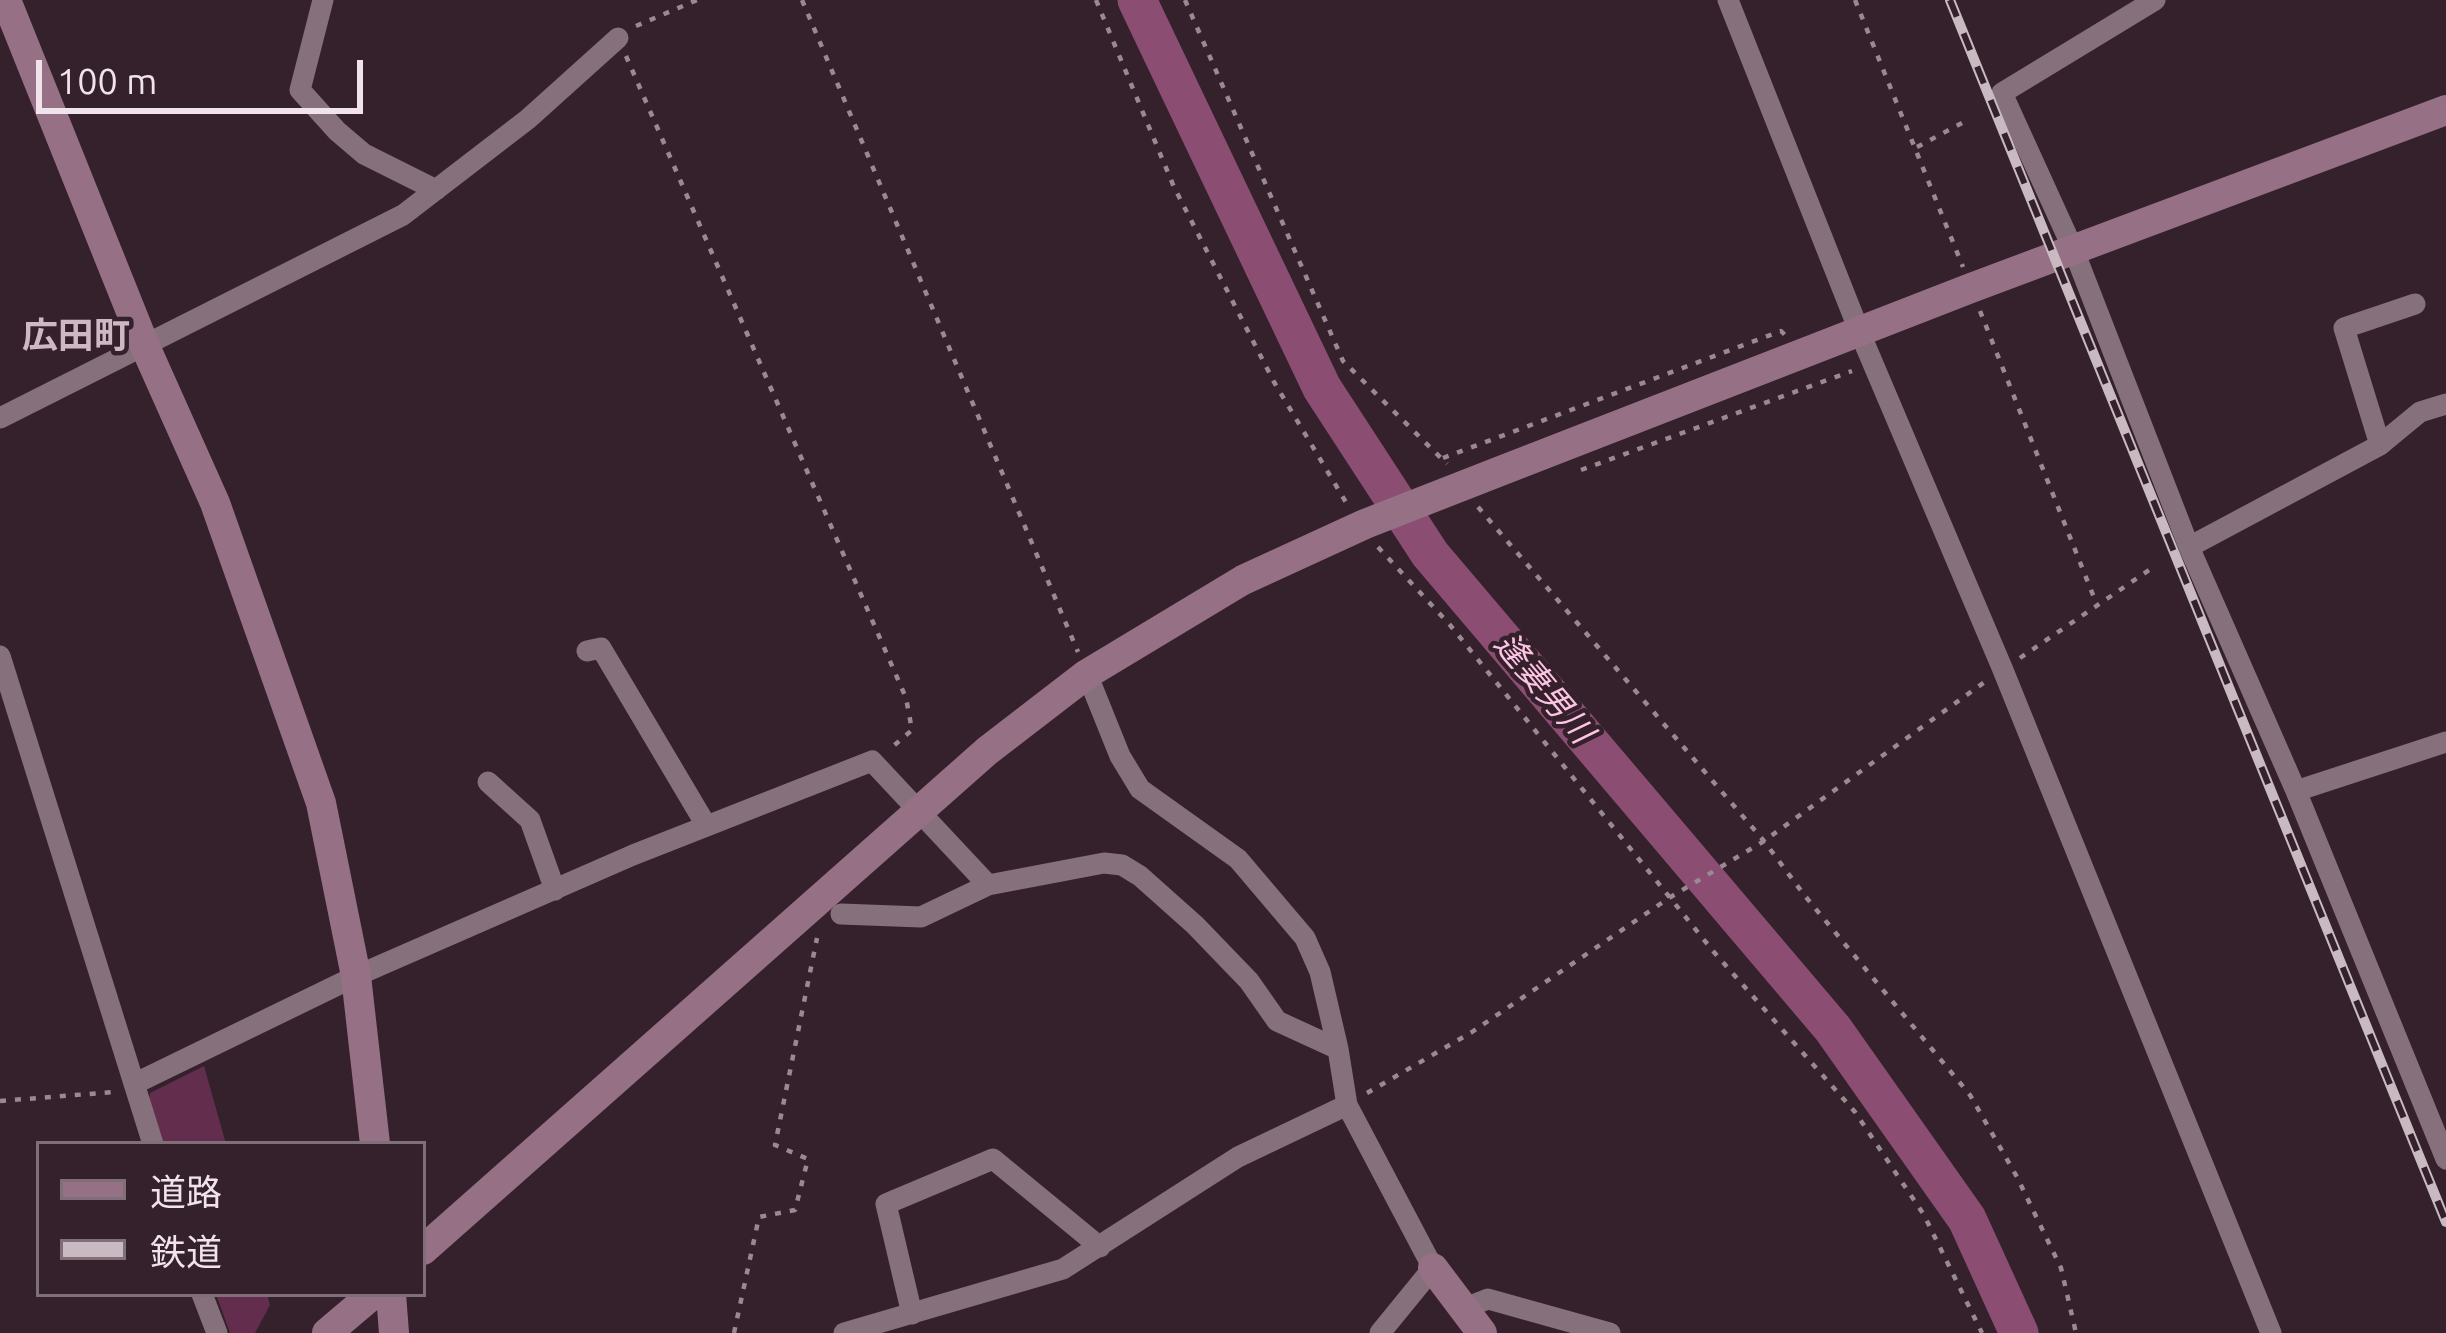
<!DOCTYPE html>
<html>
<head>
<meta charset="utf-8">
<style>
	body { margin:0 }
	#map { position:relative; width:2446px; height:1333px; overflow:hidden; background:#34212c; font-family:Ubuntu,"Noto Sans JP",sans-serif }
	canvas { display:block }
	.legend { position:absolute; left:36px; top:1141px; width:390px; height:156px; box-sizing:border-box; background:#34212c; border:3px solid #7f6f78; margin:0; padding:15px 21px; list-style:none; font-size:36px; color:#f0e3ea }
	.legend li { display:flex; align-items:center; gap:24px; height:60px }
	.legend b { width:60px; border:3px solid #7f6f78 }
	.scale { position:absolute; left:36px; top:60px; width:327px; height:54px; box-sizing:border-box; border:6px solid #f0e3ea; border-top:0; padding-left:15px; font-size:36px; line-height:42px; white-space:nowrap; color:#f0e3ea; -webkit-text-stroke:9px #34212c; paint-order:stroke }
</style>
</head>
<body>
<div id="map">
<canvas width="2446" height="1333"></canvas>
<ul class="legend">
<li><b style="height:15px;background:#967085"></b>道路</li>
<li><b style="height:15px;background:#c9bac2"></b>鉄道</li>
</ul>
<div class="scale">100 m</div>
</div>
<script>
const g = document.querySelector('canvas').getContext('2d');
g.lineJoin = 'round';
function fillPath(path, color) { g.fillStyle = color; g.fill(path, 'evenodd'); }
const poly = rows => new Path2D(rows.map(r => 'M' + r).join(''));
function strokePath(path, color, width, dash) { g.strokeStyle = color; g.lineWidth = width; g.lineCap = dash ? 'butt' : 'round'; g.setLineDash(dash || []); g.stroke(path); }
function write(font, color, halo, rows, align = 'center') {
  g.font = font + ' Ubuntu,"Noto Sans JP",sans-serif'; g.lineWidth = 9; g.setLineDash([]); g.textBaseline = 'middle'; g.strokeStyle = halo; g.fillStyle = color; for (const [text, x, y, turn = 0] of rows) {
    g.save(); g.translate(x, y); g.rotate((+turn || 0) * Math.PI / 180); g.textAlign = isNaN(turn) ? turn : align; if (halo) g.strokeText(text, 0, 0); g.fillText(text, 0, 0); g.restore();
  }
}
fillPath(poly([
	[204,1066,226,1144,164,1144,149,1099,150,1093],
	[216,1294,267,1294,270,1305,255,1333,230,1333]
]), '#632e4e');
strokePath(poly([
	[1137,0,1322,388,1430,554,1833,1029,1967,1219,2019,1333]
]), '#8c4d73', 39);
strokePath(poly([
	[802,0,1078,652],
	[1096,0,1174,187,1274,382,1347,504],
	[1185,0,1343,361,1447,464],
	[1855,0,1963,267],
	[636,26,697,0],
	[626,56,906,698,912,730,890,749],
	[1917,147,1962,123],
	[1980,311,2097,605],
	[1443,458,1781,331,1785,335],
	[1581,470,1852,371],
	[1478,507,1764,841,1805,896,1970,1095,2017,1177,2061,1268,2076,1333],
	[1378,547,1450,625,1713,951,1855,1112,1924,1215,1982,1333],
	[2020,658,2155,566],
	[1367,1093,1472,1032,1669,898,1764,841,1986,681],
	[0,1101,114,1092],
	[734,1333,759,1217,795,1210,808,1159,775,1145,817,938]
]), '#998a92', 4.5, [6, 9]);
strokePath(poly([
	[323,0,300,90,337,131,364,154,436,190],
	[1728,0,1860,333,2003,670,2271,1333],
	[2155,0,2002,93,2074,251,2189,547,2296,791,2446,1159],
	[0,418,403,215,528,119,618,38],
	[2380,445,2344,328,2415,304],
	[2189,547,2380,445,2420,412,2446,404],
	[587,651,601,648,706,825],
	[0,656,153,1144],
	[1087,674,1120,756,1140,789,1238,859,1305,938,1320,972,1338,1049,1347,1105,1433,1268,1380,1333],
	[488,782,530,820,555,890],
	[2296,791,2446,742],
	[841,914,921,917,988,885],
	[134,1084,356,976,633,855,872,761,988,885,1104,863,1122,865,1140,876,1195,925,1249,981,1277,1021,1338,1049],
	[202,1294,217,1333],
	[1465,1308,1488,1299,1610,1333],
	[912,1314,886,1204,993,1159,1100,1247],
	[844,1333,1063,1269,1238,1157,1347,1105]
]), '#86707c', 21);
strokePath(poly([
	[6,0,144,344,215,503,321,803,356,976,375,1144],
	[423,1250,987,751,1087,674,1243,580,1365,524,1503,470,1971,288,2446,110],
	[1433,1268,1482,1333],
	[391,1294,394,1333],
	[327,1333,373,1294]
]), '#967085', 30);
const rail = poly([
	[1950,0,2446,1222]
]);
strokePath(rail, '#c9bac2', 10);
strokePath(rail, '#34212c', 6, [18]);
write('italic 33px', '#fec4e4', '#34212c', [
	["逢妻男川",1544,688,50]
]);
write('bold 36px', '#cfb7c4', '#34212c', [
	["広田町",76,336]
]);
</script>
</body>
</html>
